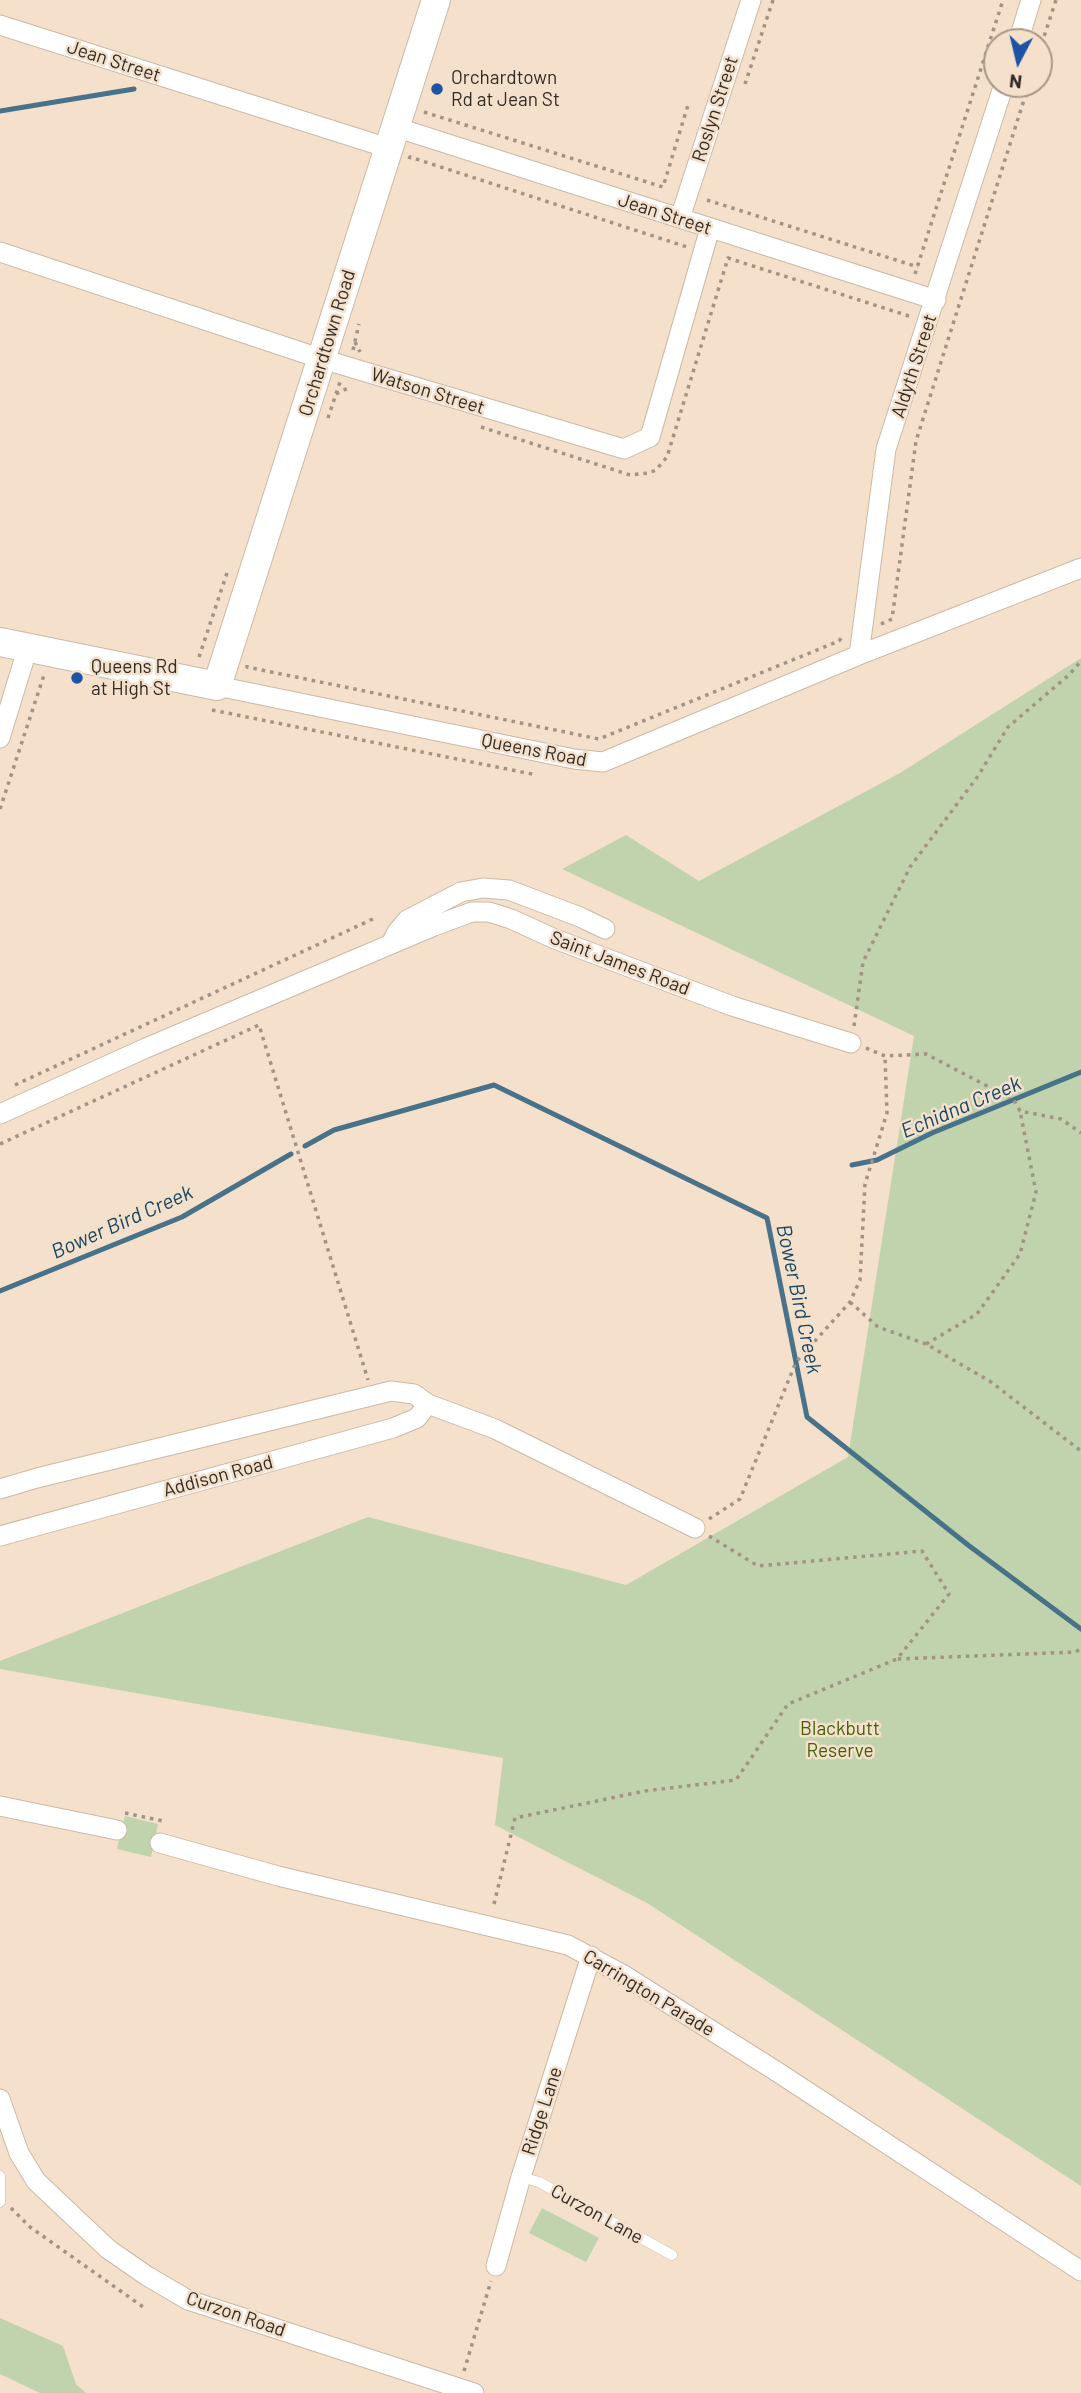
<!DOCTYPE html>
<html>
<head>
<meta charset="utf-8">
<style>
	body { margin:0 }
	#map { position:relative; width:1081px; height:2393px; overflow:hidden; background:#f5e0cc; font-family:Barlow,sans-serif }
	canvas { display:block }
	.north { position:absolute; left:983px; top:28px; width:70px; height:70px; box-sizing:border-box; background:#f5e0cc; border:2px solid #a79888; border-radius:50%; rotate:187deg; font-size:19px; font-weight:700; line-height:28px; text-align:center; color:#322b23 }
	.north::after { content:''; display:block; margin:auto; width:24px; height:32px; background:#1c53a4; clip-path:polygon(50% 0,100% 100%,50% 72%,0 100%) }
</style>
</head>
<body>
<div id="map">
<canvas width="1081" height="2393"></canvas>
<div class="north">N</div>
</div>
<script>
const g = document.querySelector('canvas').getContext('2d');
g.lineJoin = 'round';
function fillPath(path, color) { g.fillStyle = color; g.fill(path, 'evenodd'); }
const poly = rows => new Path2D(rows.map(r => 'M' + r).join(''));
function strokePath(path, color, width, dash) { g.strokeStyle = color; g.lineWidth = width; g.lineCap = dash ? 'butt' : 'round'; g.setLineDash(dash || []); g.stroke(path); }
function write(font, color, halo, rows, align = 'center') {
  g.font = font + ' Barlow,sans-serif'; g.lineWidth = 5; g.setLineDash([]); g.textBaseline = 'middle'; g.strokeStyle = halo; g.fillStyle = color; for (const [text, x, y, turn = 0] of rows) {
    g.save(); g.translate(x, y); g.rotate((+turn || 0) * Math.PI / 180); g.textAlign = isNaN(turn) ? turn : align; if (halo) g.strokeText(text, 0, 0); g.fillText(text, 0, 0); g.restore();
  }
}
fillPath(poly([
	[1081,658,1081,2186,647,1903,495,1825,503,1758,0,1669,0,1661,368,1517,626,1585,848,1457,914,1036,562,869,626,835,699,881,900,773],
	[125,1816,158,1824,151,1857,117,1849],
	[542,2208,599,2238,586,2262,529,2233],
	[0,2318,63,2346,76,2384,86,2393,40,2393,0,2374]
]), '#c0d3ad');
strokePath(poly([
	[0,111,134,89],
	[305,1146,334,1130,494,1085,767,1218,807,1417,968,1545,1081,1629],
	[852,1165,877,1160,932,1133,1081,1072],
	[0,1291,182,1217,291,1154]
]), '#487289', 5);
const lane = poly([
	[0,2176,0,2202],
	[521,2177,539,2182,672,2255]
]);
const street = poly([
	[0,25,388,148],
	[1018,42,1031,0],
	[395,127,936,300],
	[680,218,751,0],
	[0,252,322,359,624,449,650,437,710,228],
	[859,655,886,449,1004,84],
	[217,686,574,759,603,762,859,655,1081,568],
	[0,738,28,647],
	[391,944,397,932,407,920,461,892,483,888,509,890,580,917,605,929],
	[0,1114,146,1048,434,926,472,912,489,912,511,919,555,939,732,1006,851,1043],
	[0,1489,37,1478,391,1391,414,1394,428,1404,495,1429,695,1528],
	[0,1536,393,1428,417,1418,428,1404],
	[0,1806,117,1830],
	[160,1843,278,1876,568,1945,622,1974,779,2073,1081,2271],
	[0,2099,19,2153,36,2181,108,2249,147,2276,188,2300,474,2393],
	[496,2266,521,2177,591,1956]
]);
const secondary = poly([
	[0,642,217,686,436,0]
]);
strokePath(lane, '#ccb9a5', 11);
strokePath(street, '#ccb9a5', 21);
strokePath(secondary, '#ccb9a5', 30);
strokePath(poly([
	[1039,52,1056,0],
	[745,84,773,0],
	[424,112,663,187,688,105],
	[409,159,410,157,687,247],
	[707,200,918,267],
	[915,274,1003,0],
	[355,342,360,352],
	[353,350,359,324],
	[336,394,350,387],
	[328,418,340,382],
	[481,427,630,475,649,473,656,470,667,457,728,258,912,317],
	[881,624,892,619,916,441,1029,84],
	[199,657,227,573],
	[247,665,247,667,599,739,839,641,842,637],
	[212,710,537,775],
	[0,809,44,675],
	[854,1026,863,962,910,867,978,776,1008,727,1070,674,1081,661],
	[866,1048,885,1056,926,1054,1014,1100,1020,1111,1061,1119,1081,1133],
	[15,1085,375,918],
	[0,1144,259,1025,368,1380],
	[850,1302,878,1327,926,1344,991,1382,1081,1451],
	[926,1344,977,1314,1020,1254,1036,1192,1020,1111],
	[709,1519,740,1499,796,1362,850,1302,860,1280,865,1184,887,1113,885,1056],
	[709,1536,758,1566,922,1551,949,1594,897,1659,1076,1652,1081,1648],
	[125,1813,163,1821],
	[494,1904,515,1818,645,1791,736,1780,788,1704,897,1659],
	[11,2208,30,2227,146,2309],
	[464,2371,491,2281]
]), '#a29384', 3.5, [3.5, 5]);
strokePath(lane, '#fff', 10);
strokePath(street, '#fff', 19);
strokePath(secondary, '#fff', 28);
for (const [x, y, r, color] of [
	[437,89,7,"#1c53a4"],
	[77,678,7,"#1c53a4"]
]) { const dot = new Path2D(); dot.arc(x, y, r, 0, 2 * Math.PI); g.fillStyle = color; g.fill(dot); strokePath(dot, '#f5e0cc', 2.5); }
write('19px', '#322b23', '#f5e0cc', [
	["Jean Street",114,61,18],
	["Roslyn Street",715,109,-72],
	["Jean Street",665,214,18],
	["Orchardtown Road",327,343,-73],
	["Aldyth Street",914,366,-72],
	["Watson Street",428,391,17],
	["Queens Road",534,750,11],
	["Saint James Road",620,963,21],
	["Addison Road",218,1476,-15],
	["Carrington Parade",649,1993,31],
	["Ridge Lane",542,2111,-72],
	["Curzon Lane",597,2214,29],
	["Curzon Road",236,2314,19]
]);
write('19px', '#322b23', '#f5e0cc', [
	["Orchardtown",451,78],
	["Rd at Jean St",451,100],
	["Queens Rd",91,667],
	["at High St",91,689]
], 'left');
write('19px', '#416108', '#f5e0cc', [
	["Blackbutt",840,1729],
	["Reserve",840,1751]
]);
write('italic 21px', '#144761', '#f5e0cc', [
	["Echidna Creek",961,1107,-23],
	["Bower Bird Creek",122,1222,-24],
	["Bower Bird Creek",799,1299,78]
]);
</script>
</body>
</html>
